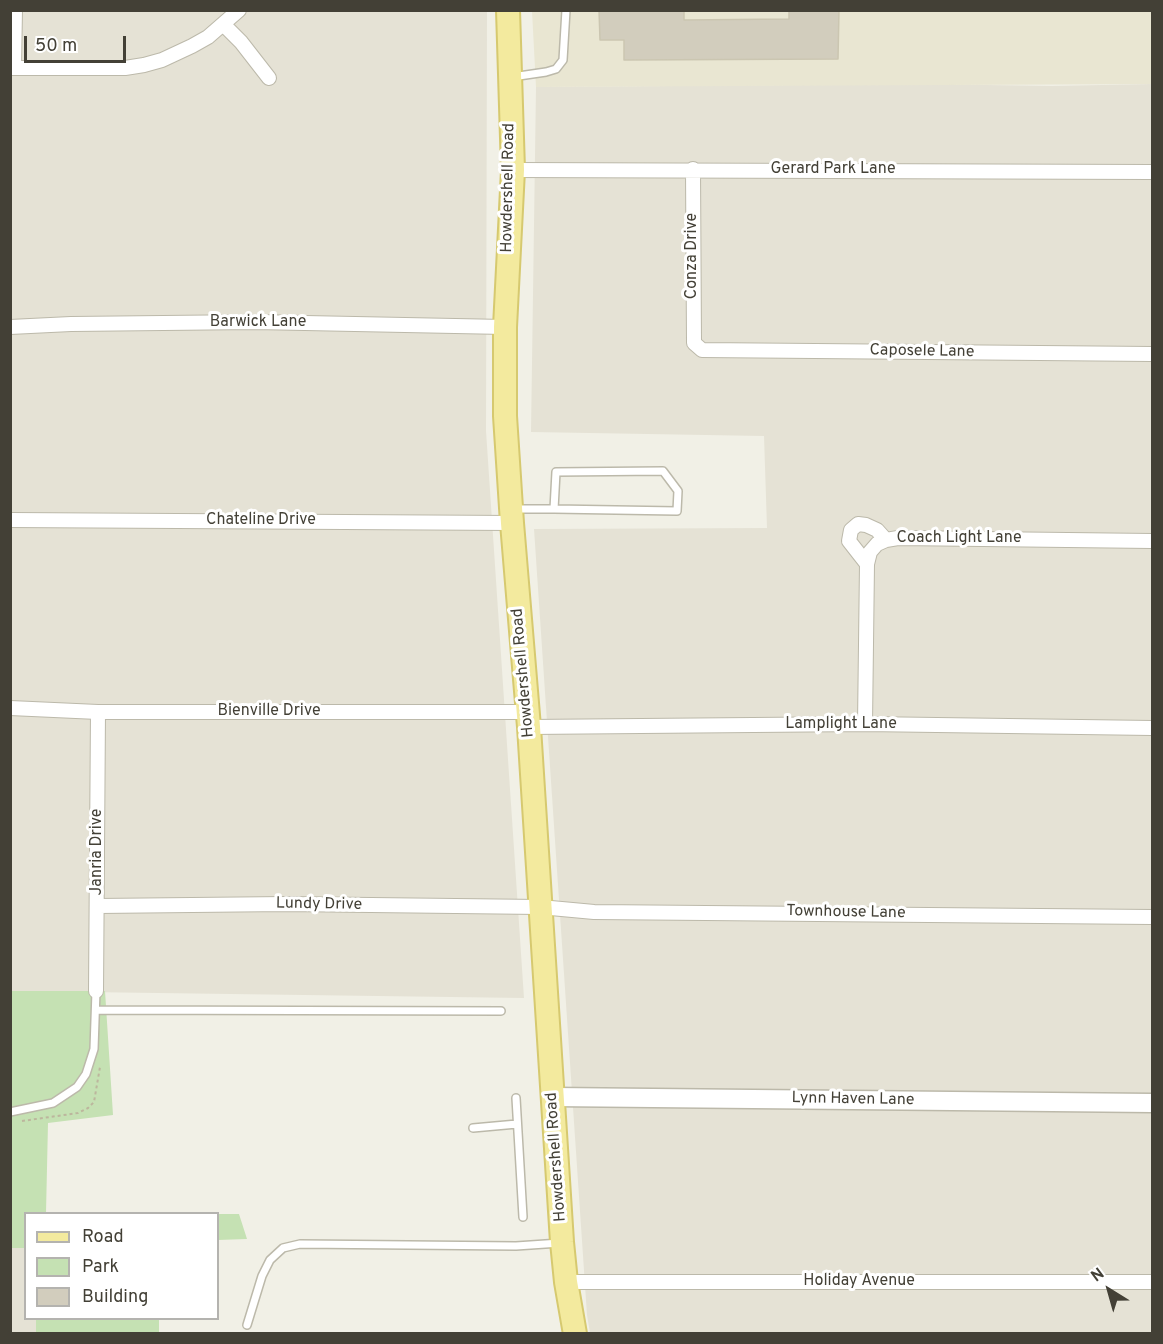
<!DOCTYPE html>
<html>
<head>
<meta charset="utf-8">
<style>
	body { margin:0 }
	#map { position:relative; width:1163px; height:1344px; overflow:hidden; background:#f1f0e6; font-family:Overpass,sans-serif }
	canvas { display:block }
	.frame { position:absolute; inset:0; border:12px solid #434036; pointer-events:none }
	.legend { position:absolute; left:24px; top:1212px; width:195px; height:108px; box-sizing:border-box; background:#fff; border:2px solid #b4b3af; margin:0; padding:8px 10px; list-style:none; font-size:18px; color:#434036 }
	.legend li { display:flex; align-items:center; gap:12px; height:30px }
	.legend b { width:30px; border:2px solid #b4b3af }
	.north { position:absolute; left:1079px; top:1260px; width:60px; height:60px; -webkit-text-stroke:4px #fff; paint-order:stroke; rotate:323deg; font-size:16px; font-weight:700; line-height:24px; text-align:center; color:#434036 }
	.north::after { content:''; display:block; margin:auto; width:21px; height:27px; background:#434036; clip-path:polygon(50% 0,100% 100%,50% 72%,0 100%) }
	.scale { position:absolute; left:24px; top:36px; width:102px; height:27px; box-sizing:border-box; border:3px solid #434036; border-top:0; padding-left:8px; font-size:18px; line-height:21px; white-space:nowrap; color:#434036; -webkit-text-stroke:4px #fff; paint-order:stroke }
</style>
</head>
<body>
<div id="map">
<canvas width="1163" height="1344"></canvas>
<div class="frame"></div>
<ul class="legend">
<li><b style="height:8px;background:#f3ea9e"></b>Road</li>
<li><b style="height:16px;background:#c5e1b3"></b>Park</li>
<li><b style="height:16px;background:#d2cdbd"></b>Building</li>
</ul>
<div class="north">N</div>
<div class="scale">50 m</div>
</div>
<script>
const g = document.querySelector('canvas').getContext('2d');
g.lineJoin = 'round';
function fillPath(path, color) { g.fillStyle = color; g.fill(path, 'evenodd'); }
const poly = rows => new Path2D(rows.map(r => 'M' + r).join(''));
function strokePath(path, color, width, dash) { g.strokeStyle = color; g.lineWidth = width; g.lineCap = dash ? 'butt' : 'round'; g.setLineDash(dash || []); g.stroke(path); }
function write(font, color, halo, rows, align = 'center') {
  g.font = font + ' Overpass,sans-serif'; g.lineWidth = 6; g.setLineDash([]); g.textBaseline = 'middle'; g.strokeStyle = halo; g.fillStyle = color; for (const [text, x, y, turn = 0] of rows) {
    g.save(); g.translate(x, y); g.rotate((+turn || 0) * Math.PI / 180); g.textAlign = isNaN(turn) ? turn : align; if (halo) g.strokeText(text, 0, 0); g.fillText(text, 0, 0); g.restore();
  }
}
fillPath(poly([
	[11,11,487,11,486,431,524,998,11,991],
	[920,84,1052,86,1152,84,1152,1333,590,1333,587,1315,534,529,767,528,764,436,531,432,536,87],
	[10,1248,25,1248,26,1318,36,1319,36,1333,11,1333]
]), '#e5e2d5');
fillPath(poly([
	[532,11,1152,11,1152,84,536,87]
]), '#e9e6d2');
fillPath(poly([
	[11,991,105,991,113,1115,48,1123,46,1213,113,1213,26,1214,25,1248,11,1248],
	[218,1214,239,1214,247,1239,218,1240],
	[36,1319,159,1319,159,1333,36,1333]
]), '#c5e1b3');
const building = poly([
	[599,10,684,10,684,20,789,19,789,10,839,10,838,59,624,60,624,40,600,40,599,10]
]);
fillPath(building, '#d2cdbd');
strokePath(building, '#cbc6b1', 1.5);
const service = poly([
	[512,77,546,72,556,69,563,60,566,10],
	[513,509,554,509,677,511,678,491,663,471,556,472,554,509],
	[96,1010,501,1011],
	[516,1098,523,1217],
	[10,1112,53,1103,77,1087,86,1074,94,1049,96,991],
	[473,1128,517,1124],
	[247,1325,262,1276,270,1260,283,1248,300,1244,516,1246,560,1243]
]);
const minor = poly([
	[223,24,241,42,269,78],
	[14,67,15,10],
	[10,68,125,68,144,65,162,60,192,46,208,37,239,10],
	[693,169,694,343,702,350,1152,354],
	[513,170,1152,172],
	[10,327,71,324,255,322,505,327],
	[10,520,512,523],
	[867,564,849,541,851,530,858,524,866,525,877,530,886,540],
	[10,708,98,712,527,712],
	[865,724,867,564,870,552,877,544,886,540,898,538,1152,541],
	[529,727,865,724,1152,728],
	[98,906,286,904,540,907,594,912,1152,917],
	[96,991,98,712],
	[566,1282,1152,1282]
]);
const tertiary = poly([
	[553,1097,1152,1103]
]);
const primary = poly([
	[508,10,513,170,505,327,505,416,512,523,529,727,562,1242,566,1282,575,1334]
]);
strokePath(service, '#bcb9aa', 10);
strokePath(minor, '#bcb9aa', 16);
strokePath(tertiary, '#bcb9aa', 21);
strokePath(primary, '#d6c96f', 26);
strokePath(poly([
	[22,1121,78,1113,88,1108,94,1102,100,1067]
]), '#bcb69d', 2, [3, 3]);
strokePath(service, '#fff', 7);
strokePath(minor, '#fff', 14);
strokePath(tertiary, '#fff', 18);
strokePath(primary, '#f3ea9e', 22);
write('16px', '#434036', '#fff', [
	["Gerard Park Lane",833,170],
	["Howdershell Road",509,188,-89],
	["Conza Drive",693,256,-90],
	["Barwick Lane",258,323],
	["Caposele Lane",922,352,1],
	["Chateline Drive",261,521],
	["Coach Light Lane",959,539],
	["Howdershell Road",524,673,-95],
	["Bienville Drive",269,712],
	["Lamplight Lane",841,725],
	["Janria Drive",98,852,-90],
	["Lundy Drive",319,905,1],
	["Townhouse Lane",846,913,1],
	["Lynn Haven Lane",853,1100,1],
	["Howdershell Road",557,1157,-94],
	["Holiday Avenue",859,1282]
]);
</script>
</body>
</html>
